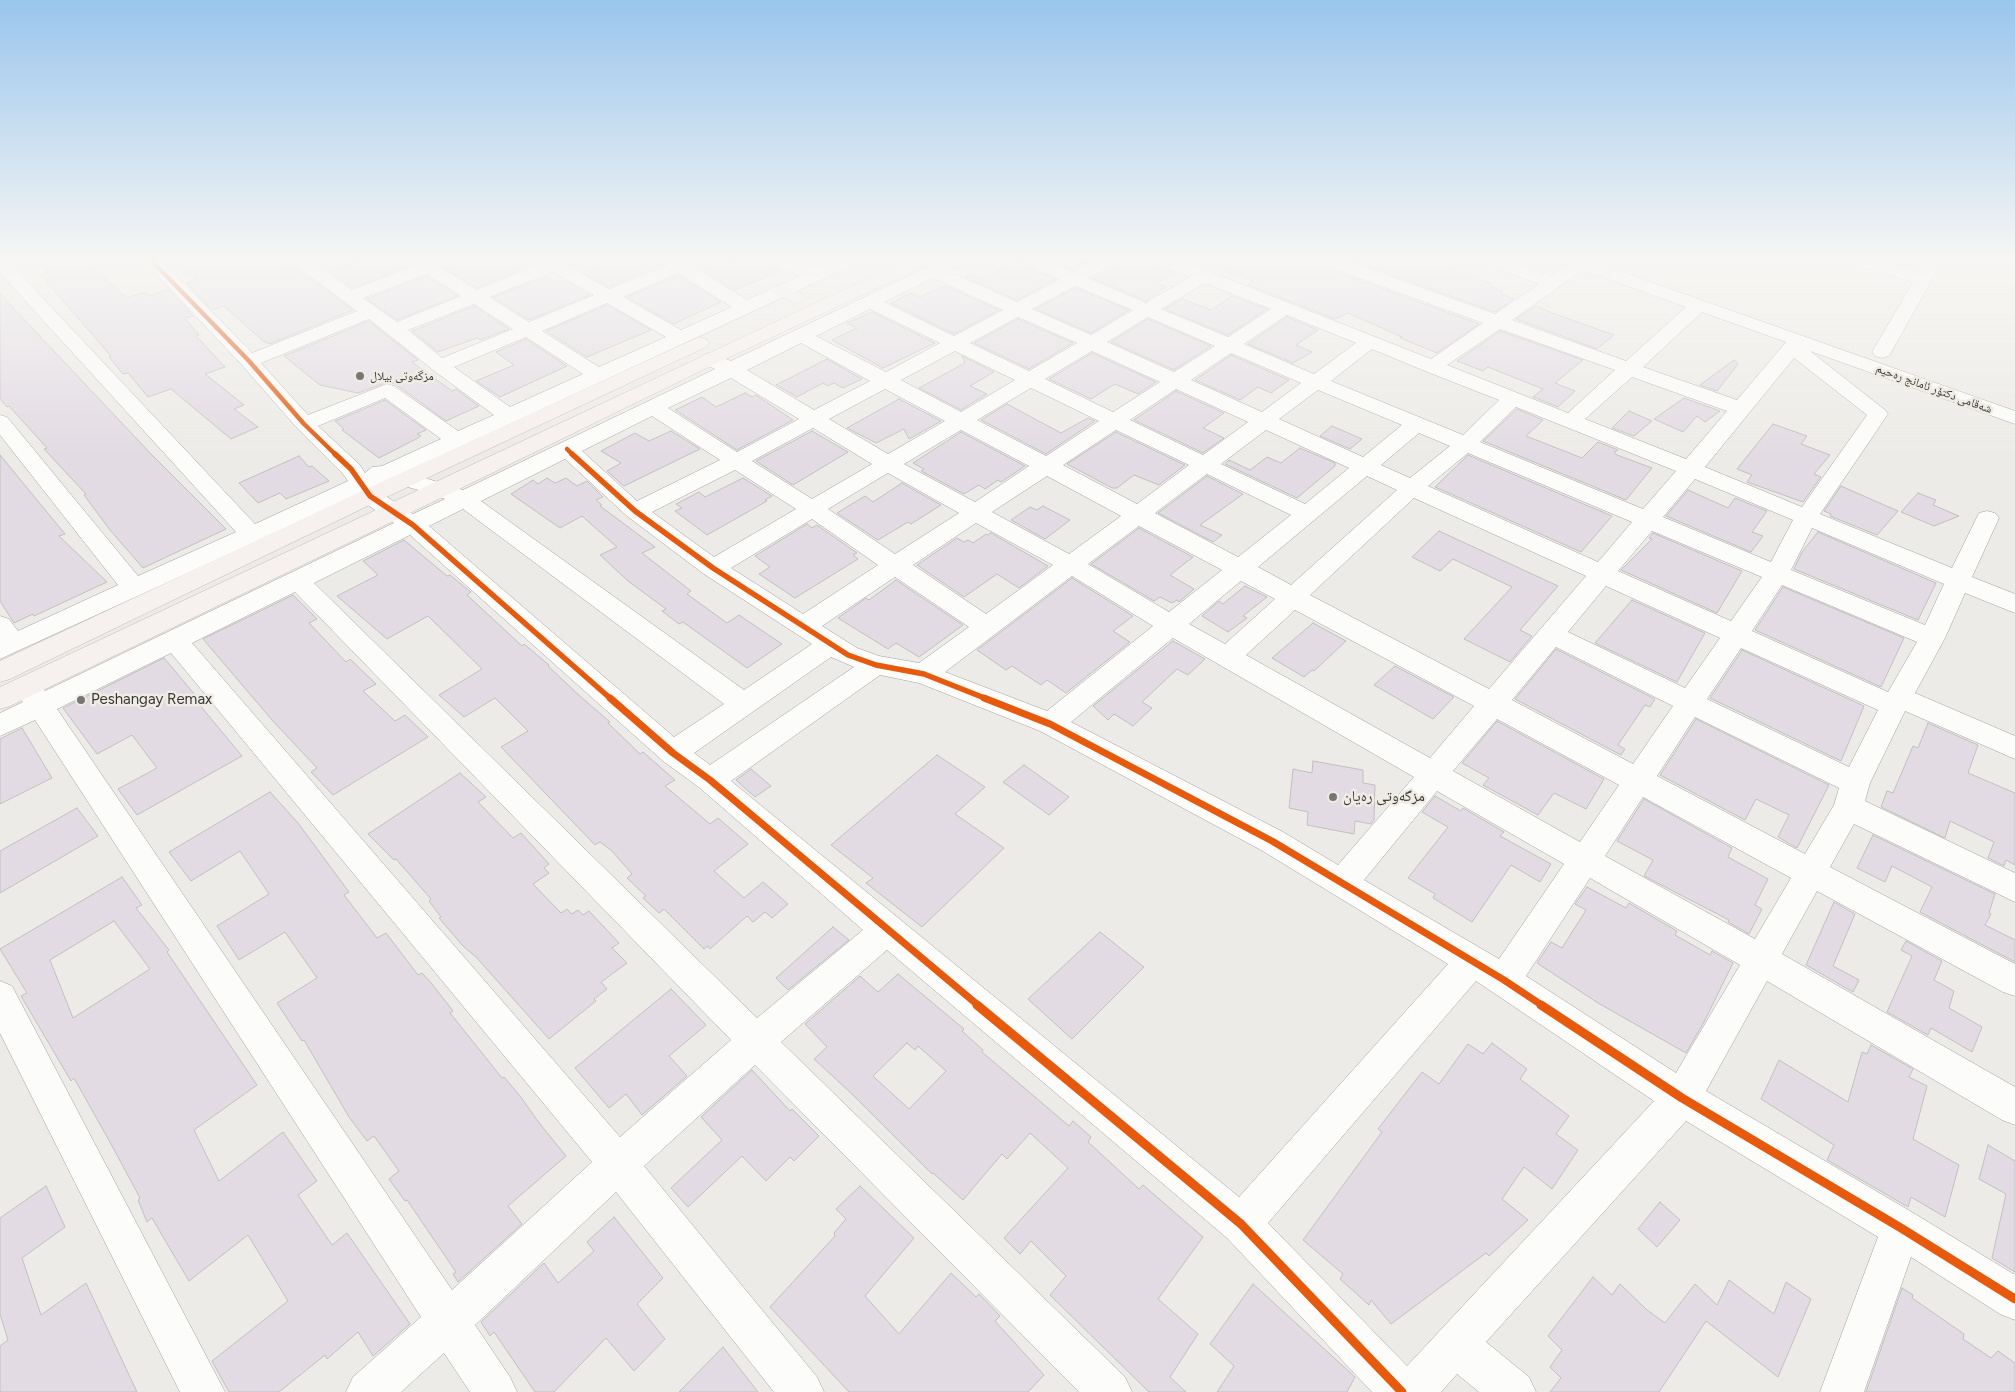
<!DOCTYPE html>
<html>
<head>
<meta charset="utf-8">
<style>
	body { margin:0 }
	canvas { display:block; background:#edebe7 }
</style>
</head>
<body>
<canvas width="2015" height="1392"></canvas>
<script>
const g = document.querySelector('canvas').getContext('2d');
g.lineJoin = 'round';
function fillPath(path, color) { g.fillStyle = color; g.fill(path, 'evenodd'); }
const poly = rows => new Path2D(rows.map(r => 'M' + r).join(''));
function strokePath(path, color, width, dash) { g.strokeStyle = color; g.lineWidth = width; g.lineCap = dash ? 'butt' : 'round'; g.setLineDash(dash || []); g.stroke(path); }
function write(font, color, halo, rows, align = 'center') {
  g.font = font + ' Figtree,"Noto Naskh Arabic",sans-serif'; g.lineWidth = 5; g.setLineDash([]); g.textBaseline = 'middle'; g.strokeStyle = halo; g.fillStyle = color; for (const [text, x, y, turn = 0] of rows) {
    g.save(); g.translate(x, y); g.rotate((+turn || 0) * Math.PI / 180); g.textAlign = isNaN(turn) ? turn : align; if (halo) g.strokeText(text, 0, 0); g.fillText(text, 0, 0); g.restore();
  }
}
const building = poly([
	[35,260,85,260,127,298,145,292,150,296,168,289,193,316,185,318,199,335,196,336,225,367,205,374,244,405,234,409,258,427,231,439,171,389,148,397,128,373,123,374,109,357,111,356,45,280,52,278,44,271,47,270,35,260],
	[165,260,274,260,310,278,353,310,270,344,263,341,224,306,212,310,186,283,197,279,165,260],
	[360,260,408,260,412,265,352,288,329,271,360,260],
	[452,260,519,260,529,266,477,288,446,269,452,263,452,260],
	[610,260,659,260,663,265,609,287,582,272,610,260],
	[705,260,723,260,728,263,734,260,772,260,775,266,783,270,735,290,697,267,703,265,705,260],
	[1019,260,1023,266,1056,279,1017,300,965,277,970,274,982,279,1019,260],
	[1051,260,1091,260,1073,270,1051,260],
	[1119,260,1154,260,1157,266,1175,273,1157,283,1166,287,1146,301,1092,278,1116,266,1119,260],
	[1203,260,1317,260,1320,266,1479,324,1437,353,1400,338,1402,337,1348,313,1335,319,1248,285,1253,281,1202,263,1203,260],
	[1350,260,1461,260,1449,268,1492,284,1490,286,1503,292,1501,294,1514,299,1495,312,1350,260],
	[678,275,721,302,674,324,627,297,678,275],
	[427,276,457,296,397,320,367,299,427,276],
	[546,277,555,282,563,280,590,295,529,320,493,297,546,277],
	[945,286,999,310,954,334,891,303,911,293,919,297,945,286],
	[1075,288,1129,310,1091,333,1036,309,1075,288],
	[0,294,152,455,226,529,143,568,110,530,84,495,86,494,44,449,47,448,9,406,7,407,0,399,0,294],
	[1232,296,1267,309,1228,335,1165,309,1182,299,1211,310,1232,296],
	[607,305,651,330,587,357,546,331,607,305],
	[474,306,509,329,480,340,477,338,438,352,412,331,474,306],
	[1535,306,1555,314,1614,335,1597,349,1516,319,1535,306],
	[872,312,935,343,883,368,832,340,857,328,847,323,872,312],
	[1287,317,1318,330,1296,345,1312,352,1293,363,1248,344,1287,317],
	[1018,319,1073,343,1029,369,974,343,1018,319],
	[1148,319,1211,346,1174,370,1111,342,1148,319],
	[369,321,418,360,412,362,452,391,456,389,479,406,446,421,395,384,388,382,358,393,320,385,284,356,369,321],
	[1500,331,1583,360,1555,383,1575,391,1558,407,1533,397,1543,389,1488,367,1483,371,1457,361,1500,331],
	[526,339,567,366,500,397,476,381,514,365,496,352,526,339],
	[1092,353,1156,382,1138,394,1115,384,1091,399,1049,379,1092,353],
	[1231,355,1289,380,1271,393,1258,387,1240,400,1195,380,1231,355],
	[962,356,994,372,970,386,987,394,961,410,919,388,965,363,962,356],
	[827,359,862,379,843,388,834,383,828,386,823,383,797,397,776,385,827,359],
	[1734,360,1738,364,1717,391,1700,385,1734,360],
	[1176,391,1224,413,1203,428,1224,438,1203,453,1134,420,1176,391],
	[745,393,752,397,756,395,793,420,737,450,675,410,702,397,716,407,745,393],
	[1684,398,1720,411,1705,422,1697,416,1683,432,1654,419,1684,398],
	[899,399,941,421,909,439,904,429,876,443,847,428,899,399],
	[385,400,426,430,417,434,421,436,418,438,379,458,342,430,344,429,335,421,385,400],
	[1007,404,1061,433,1088,418,1095,421,1046,454,981,420,1007,404],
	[1517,409,1543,420,1526,436,1582,458,1598,442,1618,450,1614,452,1617,455,1652,468,1626,500,1483,441,1517,409],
	[1629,411,1652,421,1634,436,1612,428,1629,411],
	[1773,424,1807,436,1801,444,1830,455,1814,474,1821,477,1803,502,1747,482,1752,475,1737,469,1773,424],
	[1332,426,1362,439,1350,449,1320,436,1332,426],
	[671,431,700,449,624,486,607,471,621,463,601,451,635,433,649,441,671,431],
	[812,431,848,452,793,485,756,461,812,431],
	[961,432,1025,466,1001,482,998,480,985,489,979,485,964,494,921,471,924,469,913,463,961,432],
	[1116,432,1185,465,1159,485,1134,475,1117,488,1112,488,1067,464,1116,432],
	[1300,448,1335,463,1335,466,1297,498,1225,464,1229,460,1250,470,1267,457,1281,463,1300,448],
	[0,455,65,534,59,536,107,582,34,616,33,614,14,623,0,601,0,455],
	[1468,455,1612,516,1581,552,1435,487,1468,455],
	[299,456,309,467,312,466,329,481,286,499,280,493,258,503,239,483,299,456],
	[1207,476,1243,494,1200,525,1222,535,1213,542,1158,513,1207,476],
	[547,478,555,483,566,478,577,486,587,481,603,497,596,500,602,505,600,506,655,547,642,553,691,591,687,594,727,623,739,615,782,644,747,668,683,622,679,624,662,611,666,609,628,581,600,555,617,547,582,516,560,528,511,494,533,480,538,484,547,478],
	[743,478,772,496,765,500,767,501,707,535,675,511,682,508,676,504,699,492,705,497,743,478],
	[902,483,941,505,911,524,908,522,878,540,837,513,865,496,873,502,902,483],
	[1841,486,1875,501,1898,511,1877,535,1830,516,1831,514,1824,511,1841,486],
	[1688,490,1728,508,1735,498,1767,511,1752,532,1763,536,1751,552,1666,516,1688,490],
	[1918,493,1936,500,1933,505,1959,516,1934,526,1901,512,1918,493],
	[1043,506,1070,520,1045,539,1011,520,1030,507,1037,510,1043,506],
	[807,524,812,528,817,525,857,553,853,555,858,559,795,598,759,574,770,567,755,556,807,524],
	[1139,528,1193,557,1170,575,1194,589,1179,602,1177,600,1172,603,1160,597,1154,601,1091,564,1139,528],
	[1439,531,1558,586,1520,630,1532,636,1510,662,1464,639,1512,587,1453,559,1440,571,1412,557,1439,531],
	[1818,532,1936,583,1918,620,1794,569,1802,552,1818,532],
	[991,533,1048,566,1019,588,997,574,964,597,917,565,957,538,964,542,968,540,973,543,986,534,988,535,991,533],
	[1653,533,1742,571,1717,613,1621,570,1652,539,1649,538,1653,533],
	[404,540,447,576,450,575,471,592,467,595,522,646,524,644,549,665,548,666,582,698,610,722,608,723,640,754,643,752,675,780,665,786,710,824,718,818,748,844,714,871,744,898,763,882,788,904,772,918,765,912,753,922,747,916,710,949,708,946,704,949,664,909,659,913,643,898,646,896,627,878,632,874,612,851,600,842,595,845,501,747,528,731,495,698,464,717,439,695,482,669,428,616,387,639,337,596,378,575,363,561,404,540],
	[1072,578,1133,616,1113,631,1130,642,1066,693,1047,680,1041,685,1012,666,1006,670,977,650,1072,578],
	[896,580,963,625,919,657,896,643,888,649,838,618,866,598,869,600,896,580],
	[1245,586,1267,597,1243,616,1247,618,1228,632,1202,616,1219,601,1223,604,1245,586],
	[1783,587,1904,638,1881,687,1755,630,1783,587],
	[293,595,317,619,309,623,346,662,350,659,376,684,363,691,395,721,405,715,428,737,333,795,311,772,317,768,272,720,203,639,293,595],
	[1632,600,1705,633,1677,682,1595,643,1632,600],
	[1313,623,1346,641,1314,671,1312,670,1304,677,1272,658,1313,623],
	[1173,641,1205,659,1188,675,1177,669,1142,702,1152,708,1133,726,1114,714,1108,720,1093,706,1173,641],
	[1556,649,1655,699,1650,707,1645,705,1618,745,1625,749,1621,755,1515,699,1556,649],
	[1742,650,1864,706,1841,761,1710,698,1742,650],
	[164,658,201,702,198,703,242,756,137,815,118,789,157,768,132,735,97,754,63,708,164,658],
	[1395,666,1454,697,1433,719,1374,685,1395,666],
	[1696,719,1829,785,1797,848,1778,837,1789,815,1756,799,1745,820,1660,775,1696,719],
	[1497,721,1604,779,1586,809,1554,793,1538,815,1483,785,1489,778,1462,763,1497,721],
	[1928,723,1978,745,1968,773,2015,793,2015,865,2006,860,2004,866,1988,858,1994,842,1950,821,1945,838,1881,807,1887,791,1893,793,1913,746,1918,748,1928,723],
	[22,728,52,778,0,804,0,739,22,728],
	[937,755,985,787,955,814,1004,848,922,927,866,883,873,878,831,845,937,755],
	[1313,761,1363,770,1363,783,1375,785,1374,820,1371,824,1355,821,1354,834,1307,825,1308,812,1289,808,1293,769,1312,773,1313,761],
	[1024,765,1069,797,1049,815,1003,782,1024,765],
	[751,769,771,786,755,797,736,780,751,769],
	[460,773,486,797,478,802,513,838,521,833,549,864,544,868,549,873,533,884,561,913,567,909,572,914,578,910,583,915,589,911,619,943,612,948,627,963,601,982,607,989,594,999,596,1001,549,1039,476,957,463,946,439,918,441,917,429,901,431,899,396,859,394,860,368,834,460,773],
	[270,792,298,823,349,892,344,895,377,938,386,933,418,975,422,973,432,984,453,1011,450,1013,502,1078,504,1077,520,1096,540,1124,566,1156,508,1206,522,1224,458,1282,453,1274,456,1272,407,1200,405,1201,389,1179,399,1171,374,1136,367,1141,349,1117,304,1040,302,1041,277,1003,317,978,285,932,239,960,217,926,269,894,240,851,191,881,169,852,270,792],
	[1435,796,1461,811,1463,808,1504,832,1500,836,1551,864,1540,882,1511,865,1472,922,1433,898,1435,894,1408,878,1448,827,1422,812,1435,796],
	[1644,799,1732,848,1728,857,1768,879,1755,905,1762,909,1749,934,1728,922,1729,920,1644,876,1653,860,1617,841,1644,799],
	[77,808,98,836,0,893,0,851,77,808],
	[1873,835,1995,894,1989,913,1991,914,1985,925,2015,940,2015,962,1920,912,1932,887,1892,866,1885,882,1857,868,1873,835],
	[122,877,142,905,136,908,169,950,167,952,257,1085,194,1130,219,1181,283,1132,317,1181,298,1195,332,1245,347,1233,410,1324,373,1356,358,1332,327,1359,325,1355,279,1392,229,1392,212,1361,288,1301,248,1235,189,1281,152,1218,147,1222,138,1200,140,1198,111,1144,74,1078,71,1081,21,996,27,993,0,949,122,877],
	[114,921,150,969,73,1018,50,960,114,921],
	[1587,887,1626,908,1629,903,1677,931,1675,935,1710,955,1712,951,1733,963,1704,1022,1686,1053,1598,1003,1537,963,1551,942,1562,948,1586,910,1575,904,1587,887],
	[1834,902,1855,914,1833,966,1859,980,1853,992,1806,965,1834,902],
	[833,927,849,940,788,990,776,978,833,927],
	[1100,932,1144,967,1072,1039,1028,999,1100,932],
	[1906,941,1942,961,1934,980,1954,991,1949,1008,1982,1027,1972,1052,1931,1028,1928,1035,1887,1012,1912,956,1901,950,1906,941],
	[898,974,964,1029,962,1031,983,1050,982,1052,1069,1126,1073,1121,1091,1137,1088,1142,1139,1189,1143,1185,1203,1237,1158,1299,1198,1334,1170,1377,1186,1392,1149,1392,1050,1295,1066,1276,1031,1241,1020,1254,1004,1238,1068,1168,1030,1133,1007,1159,1002,1154,963,1200,933,1173,932,1174,853,1095,814,1059,827,1047,805,1024,860,976,878,992,898,974],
	[907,1043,915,1050,918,1046,946,1071,909,1109,873,1076,907,1043],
	[671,989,706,1025,669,1056,687,1076,642,1115,626,1094,609,1108,575,1068,671,989],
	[1492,1043,1527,1069,1520,1079,1569,1116,1556,1134,1578,1150,1552,1189,1524,1167,1502,1199,1528,1220,1489,1256,1486,1253,1391,1324,1371,1300,1369,1305,1340,1279,1343,1274,1303,1240,1382,1132,1378,1129,1422,1072,1439,1084,1468,1044,1483,1054,1492,1043],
	[1871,1045,1913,1069,1909,1077,1927,1086,1913,1139,1959,1165,1945,1217,1911,1197,1908,1207,1827,1160,1834,1145,1761,1099,1779,1060,1848,1102,1862,1052,1867,1054,1871,1045],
	[752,1070,790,1111,792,1109,819,1136,794,1161,790,1157,766,1181,742,1156,688,1207,671,1188,722,1140,701,1117,752,1070],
	[1988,1145,2015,1161,2015,1272,1992,1258,2006,1194,1979,1179,1988,1145],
	[46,1186,65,1227,22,1258,41,1315,86,1283,137,1392,0,1392,0,1346,8,1340,0,1314,0,1218,46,1186],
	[860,1186,914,1238,865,1296,899,1334,951,1273,976,1297,979,1294,1000,1316,995,1321,1044,1375,1028,1392,849,1392,770,1307,835,1236,834,1233,846,1219,836,1209,860,1186],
	[1660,1202,1680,1220,1657,1247,1638,1229,1660,1202],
	[614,1217,663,1278,637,1304,665,1339,634,1371,606,1338,554,1392,535,1392,494,1332,490,1336,481,1322,544,1263,558,1283,594,1251,587,1242,614,1217],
	[1593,1277,1612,1295,1620,1284,1647,1310,1665,1323,1695,1284,1717,1305,1729,1280,1774,1314,1786,1282,1811,1299,1778,1377,1706,1321,1659,1392,1550,1392,1561,1378,1550,1367,1562,1350,1548,1336,1593,1277],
	[1253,1284,1355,1377,1347,1392,1217,1392,1234,1366,1210,1344,1253,1284],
	[1902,1288,1913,1295,1912,1298,1964,1334,1963,1339,1991,1358,1998,1351,2015,1363,2015,1392,1866,1392,1902,1288],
	[723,1347,758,1392,679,1392,723,1347]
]);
fillPath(building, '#e2dbe3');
strokePath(building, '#c1c0bf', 1);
const minor = poly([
	[0,260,8,261,255,524,348,481,343,474,297,428,242,365,143,260,161,260,252,353,357,311,289,260,309,260,352,290,415,266,410,260,450,260,451,262,448,266,442,268,477,290,540,264,537,260,574,260,568,266,609,289,666,266,661,260,703,260,701,264,693,267,747,300,800,276,776,264,774,260,796,260,814,269,834,260,857,260,855,264,406,472,463,490,715,369,703,363,700,359,703,355,710,353,731,361,942,260,964,260,962,264,947,271,1017,302,1060,279,1024,264,1022,260,1046,260,1073,272,1095,260,1117,260,1115,264,1088,278,1146,303,1190,277,1158,264,1156,260,1180,260,1431,359,1483,323,1321,264,1319,260,1344,260,1495,314,1539,284,1483,264,1481,260,1506,260,1551,276,1567,265,1562,260,1588,260,2015,411,2015,424,1810,351,1885,410,1888,414,1820,514,1952,568,1979,513,1987,511,1995,513,1999,518,1972,577,2015,594,2015,613,1965,593,1945,638,1915,693,2015,736,2015,759,1905,711,1870,783,1865,801,2015,873,2015,902,1854,824,1830,867,2015,964,2015,996,2003,992,1817,891,1782,954,2015,1087,2015,1125,2002,1120,1767,981,1706,1091,1915,1214,2015,1275,2015,1320,2000,1314,1911,1257,1864,1392,1820,1392,1878,1237,1686,1121,1486,1342,1529,1377,1536,1392,1479,1392,1457,1374,1441,1392,1372,1392,1227,1238,887,950,781,1042,1125,1377,1132,1392,1079,1392,755,1065,644,1166,817,1377,824,1392,774,1392,616,1192,475,1325,510,1377,517,1392,470,1392,444,1353,401,1392,346,1392,353,1377,421,1317,35,720,0,736,0,713,23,702,16,691,20,684,30,681,40,684,45,691,394,523,362,501,358,495,0,659,0,616,9,619,18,631,118,585,0,435,0,415,7,417,138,576,236,532,0,273,0,260],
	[1583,270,1686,307,1626,361,1512,320,1583,270],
	[553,272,594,295,529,322,489,297,553,272],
	[678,273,732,307,681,330,623,297,678,273],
	[427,274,461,296,397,322,363,298,427,274],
	[933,278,1003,310,954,336,884,302,933,278],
	[1205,283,1271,309,1228,337,1161,309,1205,283],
	[1075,286,1133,310,1091,335,1032,309,1075,286],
	[607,303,666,337,599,367,542,331,607,303],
	[474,304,513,329,442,358,408,330,474,304],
	[870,309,940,343,886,372,816,336,870,309],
	[1702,312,1786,342,1737,400,1643,367,1702,312],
	[1287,315,1356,343,1314,374,1244,344,1287,315],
	[1018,317,1077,343,1029,371,970,343,1018,317],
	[1148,317,1215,346,1174,372,1107,342,1148,317],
	[369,319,433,370,494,415,458,431,394,386,387,384,308,415,261,363,369,319],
	[1500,329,1615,370,1568,413,1447,365,1500,329],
	[526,337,583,374,510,407,454,367,526,337],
	[801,343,870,381,814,410,747,370,801,343],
	[1372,349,1425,371,1499,400,1463,435,1331,381,1372,349],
	[955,351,1015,380,961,412,901,380,955,351],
	[1092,351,1160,382,1113,412,1045,379,1092,351],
	[1231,353,1301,383,1262,412,1191,380,1231,353],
	[1794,358,1867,415,1802,507,1705,467,1794,358],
	[1632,377,1727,411,1686,459,1585,419,1632,377],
	[731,378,799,419,737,452,668,408,731,378],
	[1031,388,1099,421,1046,456,977,420,1031,388],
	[885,389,945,421,888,454,829,419,885,389],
	[1176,389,1248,422,1203,455,1130,420,1176,389],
	[1318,390,1402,425,1363,457,1279,419,1318,390],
	[385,398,441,439,382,466,372,467,365,473,359,464,318,426,385,398],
	[1516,407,1676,471,1643,509,1480,442,1516,407],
	[652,416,720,460,637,501,582,451,652,416],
	[813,428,872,464,812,499,752,461,813,428],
	[961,430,1029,466,975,502,904,464,961,430],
	[1116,430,1189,465,1137,504,1063,465,1116,430],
	[1266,430,1349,468,1305,504,1221,464,1266,430],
	[1419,433,1450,446,1410,478,1381,465,1419,433],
	[1468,453,1632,522,1598,562,1428,486,1468,453],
	[565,459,627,516,704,574,812,644,744,690,481,501,565,459],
	[735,470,796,509,714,557,652,512,735,470],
	[888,473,959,513,895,554,828,509,888,473],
	[1207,474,1291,515,1238,557,1155,513,1207,474],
	[1047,476,1121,516,1069,554,992,512,1047,476],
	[1367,476,1397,490,1291,585,1258,567,1367,476],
	[1695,479,1793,520,1771,562,1663,517,1695,479],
	[387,481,432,494,445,499,413,514,378,491,375,487,387,481],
	[1414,498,1586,576,1489,689,1310,595,1414,498],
	[463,509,724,704,674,737,429,526,463,509],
	[812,519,878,565,803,614,731,568,812,519],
	[976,523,1053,565,986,614,913,565,976,523],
	[1139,526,1222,570,1169,612,1088,564,1139,526],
	[1812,528,1944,584,1925,625,1791,570,1812,528],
	[1652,531,1762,577,1731,621,1618,571,1652,531],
	[410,535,663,761,700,788,863,930,757,1018,314,583,410,535],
	[1072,576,1153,626,1047,711,945,672,1072,576],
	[895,577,969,627,919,663,879,656,857,648,822,626,895,577],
	[1241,581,1275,599,1225,644,1189,624,1241,581],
	[1782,585,1917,642,1888,692,1752,631,1782,585],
	[1606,586,1720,638,1685,688,1568,632,1606,586],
	[295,592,731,1040,620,1137,192,643,295,592],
	[1295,610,1474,706,1430,758,1246,655,1295,610],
	[1173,638,1414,777,1338,865,1283,832,1071,722,1173,638],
	[1556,647,1673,706,1633,764,1512,700,1556,647],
	[1741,648,1878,710,1849,767,1707,699,1741,648],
	[171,653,592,1162,452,1290,57,709,171,653],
	[831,657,854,667,710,765,694,753,831,657],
	[880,675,919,683,1040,731,1261,850,1448,964,1239,1197,731,781,880,675],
	[1695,717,1839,788,1834,805,1805,854,1657,776,1695,717],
	[1497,719,1619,785,1580,842,1453,771,1497,719],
	[1437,791,1564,864,1499,959,1364,880,1437,791],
	[1643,797,1791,878,1755,939,1605,856,1643,797],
	[1590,878,1740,965,1676,1073,1526,976,1590,878],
	[1476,981,1654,1101,1407,1366,1268,1223,1476,981],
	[1848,260,1876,260,1918,272,1925,260,1943,260,1889,356,1882,358,1875,356,1872,352,1913,282,1850,264,1848,260],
	[0,981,12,986,225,1392,180,1392,0,1033,0,981]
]);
const major = poly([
	[907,260,930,260,928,264,717,363,402,517,10,706,0,709,0,687,907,260],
	[781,286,802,294,805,298,802,302,796,303,775,295,772,291,775,287,781,286],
	[699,337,706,339,709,343,706,347,378,501,10,679,0,682,0,661,362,491,699,337]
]);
strokePath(minor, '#a1a09d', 1);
strokePath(major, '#c4bbb5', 1);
fillPath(minor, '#fcfcfb');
fillPath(major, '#f6f0ee');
strokePath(poly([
	[151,260,249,361,304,424,336,455],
	[567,449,573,455]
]), '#e8590c', 4.5);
strokePath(poly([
	[335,454,351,469,370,496,413,525,611,699],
	[572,454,635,511,713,568,848,655,876,665,924,674,987,699]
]), '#e8590c', 5.5);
strokePath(poly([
	[610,698,673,753,710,780,979,1006],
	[984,698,1050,724,1272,841,1504,980,1543,1006]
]), '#e8590c', 7);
strokePath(poly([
	[977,1005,1241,1224,1402,1392],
	[1541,1005,1682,1098,1901,1228,2015,1299]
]), '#e8590c', 9);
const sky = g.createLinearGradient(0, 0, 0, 455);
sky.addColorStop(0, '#9ac5ed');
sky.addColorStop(0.57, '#f7f6f4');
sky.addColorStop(1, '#f7f6f400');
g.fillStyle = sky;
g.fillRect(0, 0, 2015, 455);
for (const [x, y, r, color] of [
	[360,376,5,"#777673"],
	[81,700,5,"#777673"],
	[1333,797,5,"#777673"]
]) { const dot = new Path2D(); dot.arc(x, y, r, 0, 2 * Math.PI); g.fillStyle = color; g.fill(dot); strokePath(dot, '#efece5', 2); }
write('12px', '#383734', '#efece5', [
	["مزگەوتی بیلال",370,376]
], 'left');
write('12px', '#383734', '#efece5', [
	["شەقامی دکتۆر ئامانج رەحیم",1934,389,20]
]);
write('15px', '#383734', '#efece5', [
	["Peshangay Remax",91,700],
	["مزگەوتی رەیان",1343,797]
], 'left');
</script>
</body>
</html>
